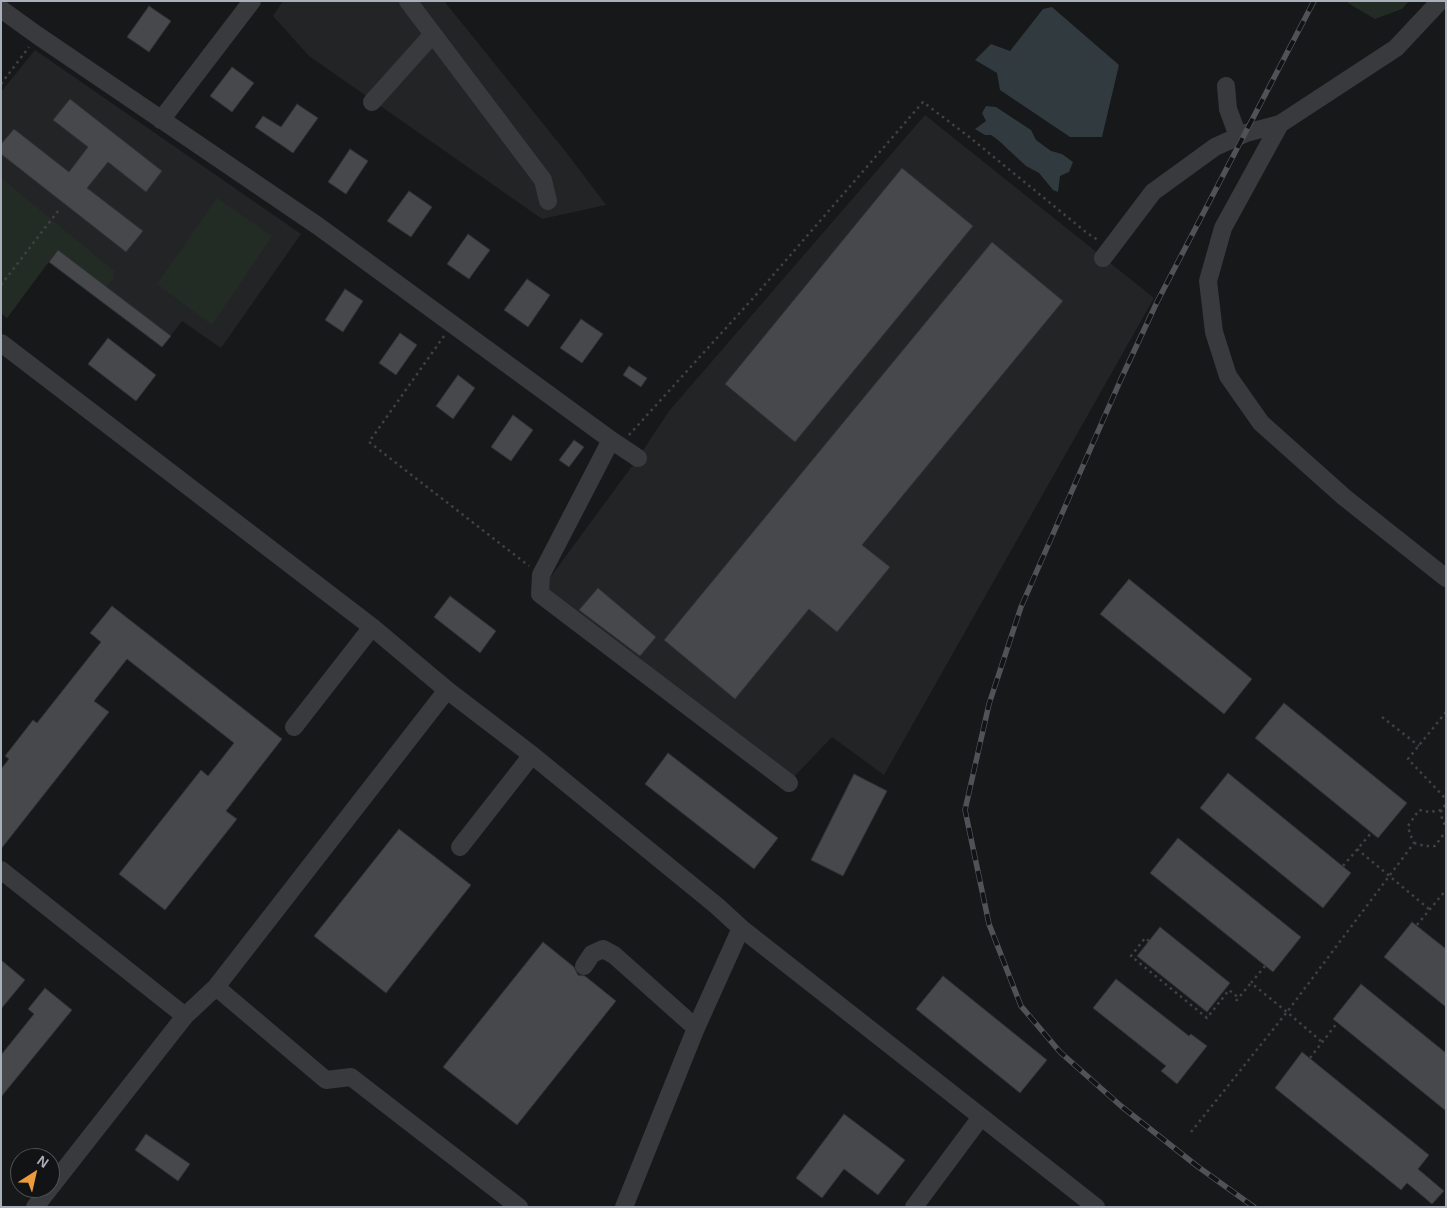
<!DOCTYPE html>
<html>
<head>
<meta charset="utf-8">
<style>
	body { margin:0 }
	#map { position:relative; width:1447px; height:1208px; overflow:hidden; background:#171819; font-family:Arial,sans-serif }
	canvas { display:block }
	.frame { position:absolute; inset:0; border:2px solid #aab0b9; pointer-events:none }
	.north { position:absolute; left:10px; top:1148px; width:50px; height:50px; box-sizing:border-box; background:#121314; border:1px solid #4f5256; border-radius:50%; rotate:35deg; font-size:14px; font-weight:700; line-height:20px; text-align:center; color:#aab0b9 }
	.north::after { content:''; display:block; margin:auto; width:18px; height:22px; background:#ec9c3d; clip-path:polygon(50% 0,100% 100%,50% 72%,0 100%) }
</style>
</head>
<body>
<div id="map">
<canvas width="1447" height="1208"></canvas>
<div class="frame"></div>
<div class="north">N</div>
</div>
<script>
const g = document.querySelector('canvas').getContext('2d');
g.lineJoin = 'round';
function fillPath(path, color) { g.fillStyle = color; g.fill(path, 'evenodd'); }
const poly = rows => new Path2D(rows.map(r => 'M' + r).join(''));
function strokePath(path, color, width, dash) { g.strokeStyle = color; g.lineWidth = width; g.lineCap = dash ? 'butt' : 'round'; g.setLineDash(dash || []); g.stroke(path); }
fillPath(poly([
	[283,1,444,1,566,152,606,205,542,219,309,56,273,16],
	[35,50,301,234,221,348,182,321,162,347,49,262,7,318,1,313,1,92],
	[925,115,1154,298,884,775,832,737,792,779,548,596,546,583,638,458,669,411]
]), '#232426');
fillPath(poly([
	[1348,1,1409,1,1402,9,1375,19,1348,3],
	[1,178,114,271,114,278,106,287,57,250,7,318,1,313],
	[217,198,272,236,212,325,157,284]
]), '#232c24');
fillPath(poly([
	[1052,7,1119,65,1102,137,1070,137,1000,90,997,73,975,60,991,44,1010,51,1043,9],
	[986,106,996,107,1031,130,1036,140,1051,151,1062,154,1073,162,1069,172,1060,176,1058,192,1053,190,1039,173,1026,166,998,140,991,135,985,135,975,129,986,121,982,113]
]), '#303a3f');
const building = poly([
	[149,6,171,21,149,52,127,37,149,6],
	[232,67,254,83,232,112,210,96,232,67],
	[70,99,162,171,146,192,108,162,87,188,143,231,126,252,1,154,1,144,14,129,69,172,88,147,53,120,70,99],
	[297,104,318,118,293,153,255,127,263,116,281,127,297,104],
	[350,149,368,161,346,194,328,182,350,149],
	[902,168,973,226,795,442,725,384,902,168],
	[409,191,432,207,411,237,387,221,409,191],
	[468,234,490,250,469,279,447,264,468,234],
	[992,242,1063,301,862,545,890,567,837,632,809,609,735,699,664,640,992,242],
	[58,250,171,336,162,347,49,262,58,250],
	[527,279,550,295,528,327,504,310,527,279],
	[345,289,363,301,343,332,325,320,345,289],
	[581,319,603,334,582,363,560,348,581,319],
	[400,333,417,345,396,375,379,363,400,333],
	[108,338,156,375,136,401,88,364,108,338],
	[629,366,647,378,641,387,623,375,629,366],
	[458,375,475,388,453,419,436,406,458,375],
	[513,415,533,430,511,461,491,447,513,415],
	[574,440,584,447,569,467,559,460,574,440],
	[1129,579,1252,679,1224,714,1100,614,1129,579],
	[598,588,656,637,640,656,579,610,598,588],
	[450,596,496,631,480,653,434,617,450,596],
	[112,606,282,739,226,811,237,819,165,910,119,874,201,770,208,776,234,743,127,659,94,701,109,712,1,849,1,769,9,759,5,756,33,720,37,723,101,642,90,633,112,606],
	[1284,703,1407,803,1378,838,1255,738,1284,703],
	[668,753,778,838,754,869,645,784,668,753],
	[1228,773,1351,873,1323,908,1200,808,1228,773],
	[854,774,887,791,843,876,811,860,854,774],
	[399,829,471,885,386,993,314,936,399,829],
	[1178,838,1301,937,1273,972,1150,873,1178,838],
	[1412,922,1446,949,1446,1007,1384,957,1412,922],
	[1160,927,1230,983,1207,1012,1137,956,1160,927],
	[543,942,574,967,578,975,585,976,616,1001,517,1125,443,1067,543,942],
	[1,960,25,980,1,1009,1,960],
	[943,976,1047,1060,1020,1093,916,1009,943,976],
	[1116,979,1189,1036,1191,1034,1207,1046,1177,1084,1161,1071,1166,1066,1093,1008,1116,979],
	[1361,984,1446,1053,1446,1111,1333,1019,1361,984],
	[45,988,72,1010,1,1097,1,1055,34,1014,28,1009,45,988],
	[1302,1052,1429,1155,1418,1169,1444,1191,1432,1204,1407,1183,1401,1190,1275,1088,1302,1052],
	[844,1114,905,1160,878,1195,844,1169,822,1198,796,1178,844,1114],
	[146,1134,190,1164,178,1181,135,1150,146,1134]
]);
fillPath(building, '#46484c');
strokePath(building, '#313235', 1);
strokePath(poly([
	[1,84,29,47],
	[1,285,58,211],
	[444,336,369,442,529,566],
	[629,435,755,296,923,102,968,136,1087,233,1098,240],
	[1446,712,1408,759,1446,799],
	[1382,717,1419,746],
	[1441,810,1442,819,1446,827],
	[1414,843,1425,846,1435,846,1446,831],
	[1357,849,1429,909],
	[1343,866,1372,832],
	[1417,925,1445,891],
	[1149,941,1145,938,1131,956,1207,1018,1229,990,1239,998],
	[1265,966,1251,983,1287,1012,1322,1042],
	[1236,1001,1251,983],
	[1310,1058,1337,1023],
	[1191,1132,1287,1012,1414,843,1410,834,1408,826,1419,810,1430,812,1441,810,1446,804]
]), '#3f4145', 2.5, [2.5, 4]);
strokePath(poly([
	[408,1,543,180,548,201],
	[1440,1,1396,48,1280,124,1223,228,1208,281,1214,332,1228,376,1261,423,1344,497,1446,578],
	[1,9,37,35,318,226,611,440,638,458],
	[1226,86,1228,109,1238,136],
	[372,102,433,34],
	[161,120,252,1],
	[1103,258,1153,192,1215,147,1246,133,1280,124],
	[1,343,372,627,447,690,532,755,717,906,741,928,1096,1207],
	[611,440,541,575,540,594,789,783],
	[294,727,372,627],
	[460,847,532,755],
	[1,870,185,1016],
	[584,966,592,954,603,949,614,955,696,1028],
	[216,987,326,1080,351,1077,519,1207],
	[35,1207,185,1016,216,987,447,690],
	[624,1207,696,1028,741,928],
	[914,1207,981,1117]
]), '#393a3e', 18);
const rail = poly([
	[1254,1207,1197,1166,1121,1106,1060,1052,1021,1006,989,924,965,810,989,704,1021,607,1121,379,1157,302,1314,1]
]);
strokePath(rail, '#505257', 5.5);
strokePath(rail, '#121314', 4, [11]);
</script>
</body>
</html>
